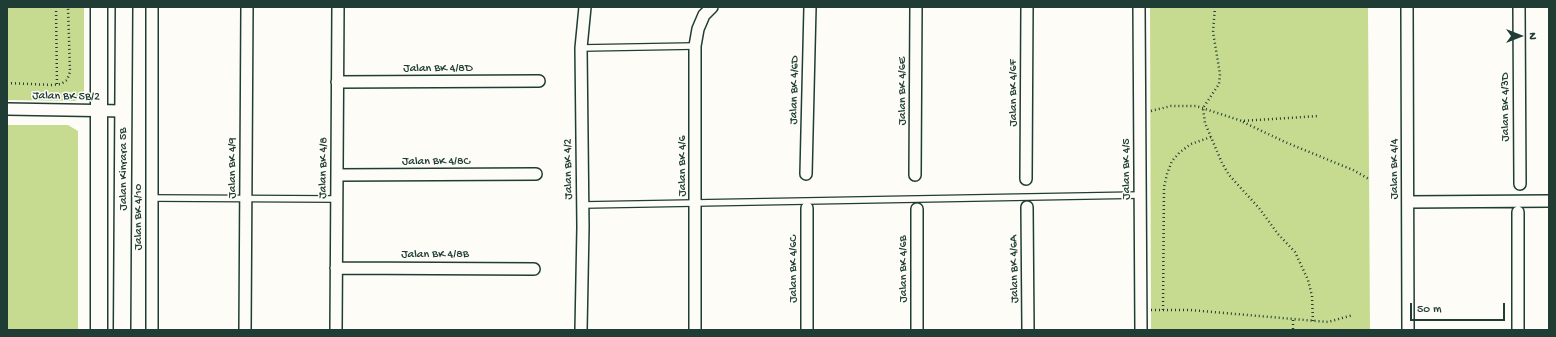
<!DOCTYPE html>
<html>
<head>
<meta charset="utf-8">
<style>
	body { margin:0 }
	#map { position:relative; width:1556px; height:337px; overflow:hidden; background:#fdfcf7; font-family:"Gochi Hand",sans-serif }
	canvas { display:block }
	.frame { position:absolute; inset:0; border:8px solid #1f3d34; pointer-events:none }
	.north { position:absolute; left:1500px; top:16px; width:40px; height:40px; -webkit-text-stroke:3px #fdfcf7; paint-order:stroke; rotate:90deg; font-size:11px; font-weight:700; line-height:16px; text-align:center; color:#1f3d34 }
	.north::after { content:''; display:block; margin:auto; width:14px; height:18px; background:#1f3d34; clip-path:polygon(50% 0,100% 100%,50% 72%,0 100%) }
	.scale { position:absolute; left:1410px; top:303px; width:95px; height:18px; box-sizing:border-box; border:2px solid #1f3d34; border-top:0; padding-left:5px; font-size:12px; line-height:14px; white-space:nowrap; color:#1f3d34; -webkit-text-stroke:3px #fdfcf7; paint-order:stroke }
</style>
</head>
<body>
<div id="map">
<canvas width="1556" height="337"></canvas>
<div class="frame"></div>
<div class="north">N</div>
<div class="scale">50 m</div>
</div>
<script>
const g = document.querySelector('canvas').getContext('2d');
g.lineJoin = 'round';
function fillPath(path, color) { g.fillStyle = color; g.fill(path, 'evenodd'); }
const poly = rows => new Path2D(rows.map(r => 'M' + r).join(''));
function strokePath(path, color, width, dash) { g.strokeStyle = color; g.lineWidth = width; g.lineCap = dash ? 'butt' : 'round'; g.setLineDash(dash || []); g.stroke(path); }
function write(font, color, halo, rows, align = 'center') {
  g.font = font + ' "Gochi Hand",sans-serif'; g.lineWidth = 3; g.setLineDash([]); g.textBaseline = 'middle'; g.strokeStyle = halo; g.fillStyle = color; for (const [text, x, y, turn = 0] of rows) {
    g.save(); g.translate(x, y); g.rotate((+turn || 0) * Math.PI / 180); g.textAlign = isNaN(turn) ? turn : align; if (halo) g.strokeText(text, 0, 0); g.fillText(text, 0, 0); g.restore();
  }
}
fillPath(poly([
	[7,7,84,7,84,96,75,101,7,100],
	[1150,7,1368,7,1370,330,1151,330],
	[7,125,68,125,78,131,78,330,7,330]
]), '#c7db90');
const lane = poly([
	[581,48,695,46],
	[152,198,336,199],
	[583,205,1141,195]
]);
const street = poly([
	[152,7,152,330],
	[1139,7,1141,330],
	[1407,7,1408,330],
	[1519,7,1520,184],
	[337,82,539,81],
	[7,109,124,111],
	[806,174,810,7],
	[337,175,536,174],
	[915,175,916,7],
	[1026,179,1027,7],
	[1408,202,1549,201],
	[1027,207,1028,330],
	[807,208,807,330],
	[1518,212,1518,330],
	[336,268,534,269],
	[245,330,247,7],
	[336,330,338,7],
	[581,330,583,227,581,48,585,7],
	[695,330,695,46,698,29,704,15,712,7],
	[917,330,917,209]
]);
const secondary = poly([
	[99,330,99,7],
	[122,330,124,7]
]);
strokePath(lane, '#1f3d34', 8);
strokePath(street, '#1f3d34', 14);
strokePath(secondary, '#1f3d34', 19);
strokePath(poly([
	[56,7,57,84],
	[1215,7,1213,32,1220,74,1219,84,1203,108,1205,123,1222,163,1229,175,1259,208,1278,234,1295,252,1308,280,1312,296,1313,322],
	[7,83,53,85,61,84,67,80,70,72,68,7],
	[1151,111,1171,106,1196,106,1242,121,1318,116],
	[1243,122,1285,142,1353,170,1369,179],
	[1151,310,1190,310,1328,322,1353,315],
	[1163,310,1164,187,1167,174,1172,161,1180,152,1191,144,1211,137],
	[1293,320,1293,330]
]), '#1f3d34', 2.5, [1, 3]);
strokePath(lane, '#fdfcf7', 5.5);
strokePath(street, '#fdfcf7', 11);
strokePath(secondary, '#fdfcf7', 16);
write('12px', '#1f3d34', '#fdfcf7', [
	["Jalan BK 4/8D",438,69],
	["Jalan BK 4/6D",795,90,-89],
	["Jalan BK 4/6E",903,91,-90],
	["Jalan BK 4/6F",1014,93,-90],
	["Jalan BK 5B/2",66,97,1],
	["Jalan BK 4/3D",1506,107,-90],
	["Jalan BK 4/8C",436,162],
	["Jalan BK 4/6",683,166,-90],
	["Jalan BK 4/9",233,168,-90],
	["Jalan BK 4/8",324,168,-89],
	["Jalan Kinrara 5B",124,169,-90],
	["Jalan BK 4/2",569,169,-91],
	["Jalan BK 4/5",1127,169,-90],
	["Jalan BK 4/4",1395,169,-90],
	["Jalan BK 4/10",139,217,-90],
	["Jalan BK 4/8B",435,255],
	["Jalan BK 4/6C",794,269,-90],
	["Jalan BK 4/6B",904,269,-90],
	["Jalan BK 4/6A",1015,269,-91]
]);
</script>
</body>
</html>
